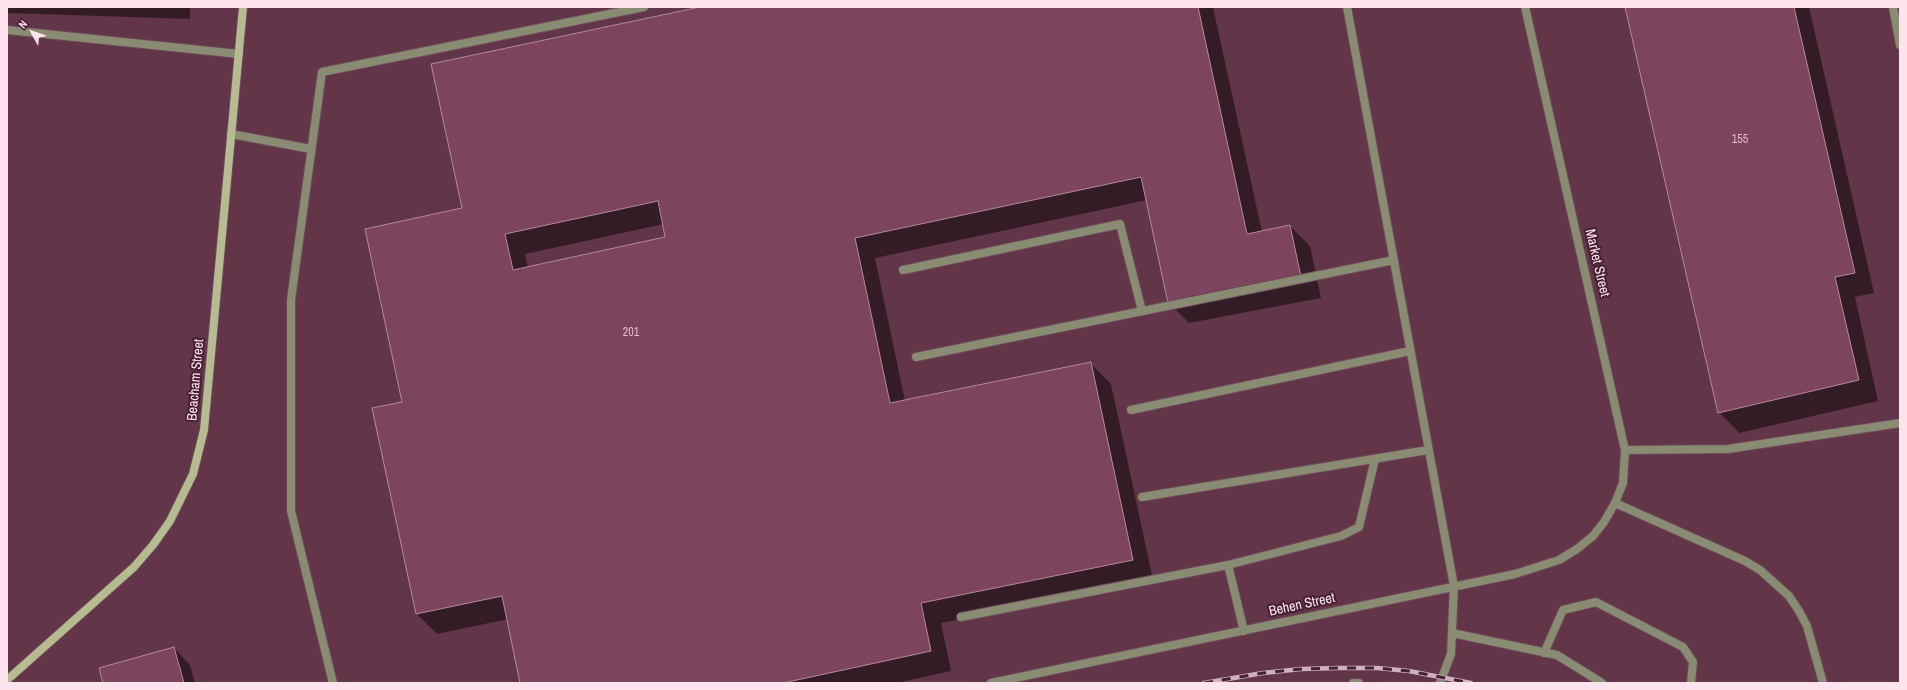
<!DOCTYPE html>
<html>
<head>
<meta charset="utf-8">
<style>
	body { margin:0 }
	#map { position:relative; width:1907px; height:690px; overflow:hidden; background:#522b3d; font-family:"Archivo Narrow",sans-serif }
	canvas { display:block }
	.frame { position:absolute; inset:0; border:8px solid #fde3ed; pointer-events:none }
	.north { position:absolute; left:12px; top:12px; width:40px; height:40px; -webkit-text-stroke:3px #472133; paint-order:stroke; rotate:310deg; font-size:11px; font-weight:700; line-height:16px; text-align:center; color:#fde3ed }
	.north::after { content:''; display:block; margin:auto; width:14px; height:18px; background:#fde3ed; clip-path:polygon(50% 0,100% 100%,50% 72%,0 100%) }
</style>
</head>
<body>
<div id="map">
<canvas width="1907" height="690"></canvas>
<div class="frame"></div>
<div class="north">N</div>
</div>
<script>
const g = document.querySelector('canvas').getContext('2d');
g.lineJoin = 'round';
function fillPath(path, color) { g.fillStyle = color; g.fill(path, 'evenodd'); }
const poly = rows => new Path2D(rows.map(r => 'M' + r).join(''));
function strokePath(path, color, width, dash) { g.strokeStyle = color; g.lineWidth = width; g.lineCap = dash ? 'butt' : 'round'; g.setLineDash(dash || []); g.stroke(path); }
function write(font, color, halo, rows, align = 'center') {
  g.font = font + ' "Archivo Narrow",sans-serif'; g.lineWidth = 4; g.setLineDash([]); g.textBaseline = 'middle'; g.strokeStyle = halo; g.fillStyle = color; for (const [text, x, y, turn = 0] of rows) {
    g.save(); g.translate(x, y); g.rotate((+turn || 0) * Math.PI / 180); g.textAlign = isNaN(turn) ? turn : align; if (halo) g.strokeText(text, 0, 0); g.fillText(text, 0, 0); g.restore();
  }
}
fillPath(poly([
	[7,7,1900,7,1900,683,7,683]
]), '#623549');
fillPath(poly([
	[7,7,190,7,190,19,7,13],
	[704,7,1213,7,1262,232,1290,226,1310,246,1321,298,1189,323,1169,303,1147,200,875,258,905,401,1091,364,1111,384,1153,580,941,623,951,671,896,683,521,683,508,619,437,634,417,614,404,403,463,209],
	[664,224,666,238,528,268,525,254],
	[1626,7,1809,7,1874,293,1855,297,1878,401,1739,433,1719,412],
	[174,648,190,665,195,683,104,683]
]), '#0007');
const building = poly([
	[700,7,1198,7,1247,234,1290,225,1301,277,1168,303,1141,177,855,238,890,403,1091,362,1133,560,921,603,931,651,783,683,520,683,502,596,416,614,372,408,402,402,365,229,462,208,431,64,700,7],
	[658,201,665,237,513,270,505,234,658,201],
	[1625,7,1794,7,1855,273,1835,277,1859,380,1718,413,1625,7],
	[174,647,184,683,103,683,99,668,174,647]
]);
fillPath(building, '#7d445e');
strokePath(building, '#b7899c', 1);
const lane = poly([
	[1347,7,1454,586,1451,654,1440,683],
	[1893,7,1900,45],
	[7,30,239,54],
	[231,134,311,149],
	[903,270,1120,224,1142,311],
	[916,357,1394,260],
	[1131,410,1410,351],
	[1625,450,1728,449,1900,423],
	[1142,497,1428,450],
	[1615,503,1745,561,1760,570,1789,596,1799,611,1807,626,1823,683],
	[1228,565,1341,536,1359,527,1375,459],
	[961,617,1228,565,1244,631],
	[1452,633,1557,655,1602,683],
	[1544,653,1563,610,1596,602,1683,647,1693,662,1691,683],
	[333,683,291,511,291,300,322,72,644,7],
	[1353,683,1359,683]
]);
const street = poly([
	[991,683,1515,574,1559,560,1577,549,1593,536,1604,522,1615,503,1623,483,1625,450,1525,7]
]);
const secondary = poly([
	[7,680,134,567,153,545,170,521,193,474,204,430,243,7]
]);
strokePath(lane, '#6d4859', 10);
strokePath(street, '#6d4859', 10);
strokePath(secondary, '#6d4859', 10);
strokePath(lane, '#898c72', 8);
strokePath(street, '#898c72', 8);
strokePath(secondary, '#b6bb90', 8);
const rail = poly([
	[1204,683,1263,673,1301,669,1339,668,1377,668,1409,671,1471,683]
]);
strokePath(rail, '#d0b2bf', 4.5);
strokePath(rail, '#472133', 3, [9]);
write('12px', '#ddbbc9', null, [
	["155",1740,140],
	["201",631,333]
]);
write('14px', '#fde3ed', '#472133', [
	["Market Street",1597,263,77],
	["Beacham Street",196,380,-85],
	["Behen Street",1302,605,-12]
]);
</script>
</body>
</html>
